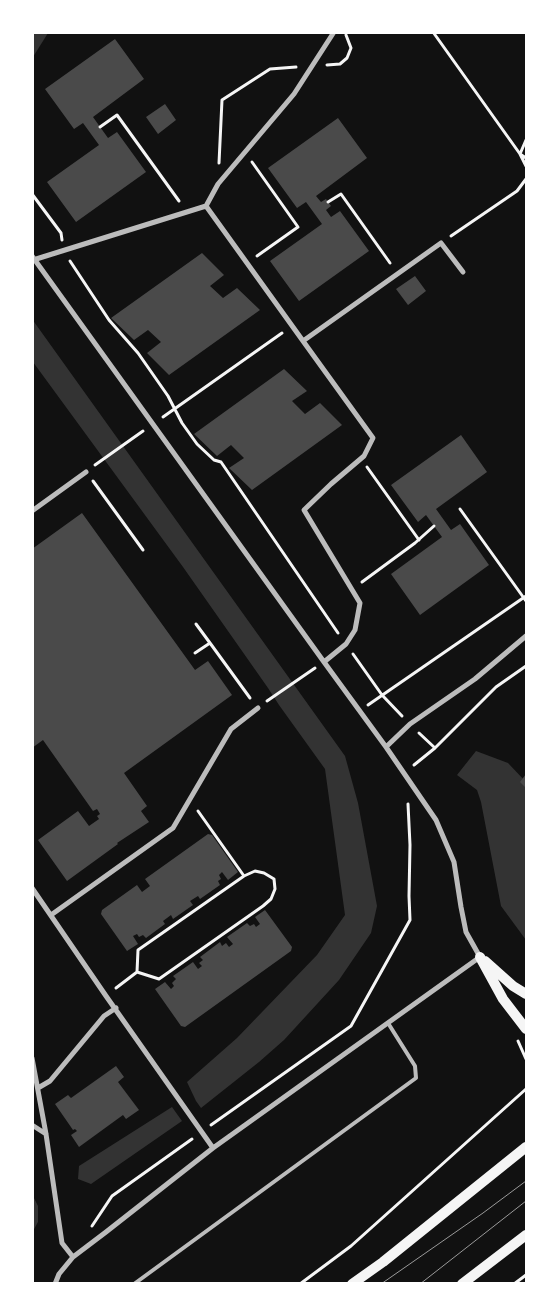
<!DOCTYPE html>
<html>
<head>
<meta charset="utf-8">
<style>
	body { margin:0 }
	#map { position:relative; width:559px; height:1316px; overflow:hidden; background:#111; font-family:Roboto,sans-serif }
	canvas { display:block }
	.frame { position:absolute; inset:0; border:34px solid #fff; pointer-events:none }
</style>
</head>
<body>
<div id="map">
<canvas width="559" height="1316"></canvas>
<div class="frame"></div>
</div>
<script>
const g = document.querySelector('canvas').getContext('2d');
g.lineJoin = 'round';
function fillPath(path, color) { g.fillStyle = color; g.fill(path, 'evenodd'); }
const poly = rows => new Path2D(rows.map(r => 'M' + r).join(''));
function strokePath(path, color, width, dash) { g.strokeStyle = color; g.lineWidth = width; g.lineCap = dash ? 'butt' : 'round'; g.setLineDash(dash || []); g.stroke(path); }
fillPath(poly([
	[33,32,48,33,33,57,32,33],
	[32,319,345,756,358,803,377,906,371,933,339,980,284,1040,259,1062,201,1108,196,1101,187,1082,237,1038,317,955,345,915,325,769,279,705,268,688,183,567,33,362],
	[476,751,508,763,526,782,526,940,501,906,481,802,477,790,457,775],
	[172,1107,182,1121,91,1184,78,1179,79,1166],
	[33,1196,38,1206,38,1222,33,1231]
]), '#333');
fillPath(poly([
	[115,39,144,79,93,117,108,138,117,132,146,172,76,222,47,182,99,145,83,123,74,129,45,89],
	[165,104,176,120,158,134,146,117],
	[338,118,367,158,316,196,321,202,326,199,331,206,326,210,331,217,340,211,369,251,299,301,270,261,322,224,306,202,297,208,268,168],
	[202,253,224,275,210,286,223,298,237,288,260,310,169,375,147,353,161,342,148,330,134,340,111,318],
	[415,276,426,291,408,305,396,289],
	[284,369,307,391,292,401,305,414,320,403,342,425,252,490,229,468,244,458,231,445,217,456,194,434],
	[461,435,487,472,436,509,451,530,460,524,489,565,420,615,391,574,442,537,426,515,418,522,391,485],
	[82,513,195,670,208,661,232,695,124,773,147,806,141,811,149,822,117,843,118,844,67,881,38,840,78,811,89,826,99,819,97,816,100,814,97,809,93,811,43,740,32,748,32,549],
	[526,774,526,788,520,782],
	[208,834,212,835,238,872,228,880,222,872,219,875,221,879,218,881,220,885,200,899,198,896,190,901,193,905,173,919,171,915,163,921,165,924,146,938,143,935,139,937,137,934,133,936,138,944,127,951,101,914,102,910,137,885,142,892,150,886,145,879],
	[265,910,292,947,291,951,185,1027,181,1026,155,989,165,982,171,989,174,986,172,983,176,979,173,976,193,962,198,969,202,966,199,963,203,960,200,957,220,942,222,946,226,943,229,947,233,944,227,937,247,923,250,926,254,924,256,927,260,924,255,917],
	[116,1066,124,1077,118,1082,139,1110,126,1119,123,1115,79,1147,71,1135,77,1131,75,1129,73,1130,55,1104,68,1095,71,1098]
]), '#4a4a4a');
strokePath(poly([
	[433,32,520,154,526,158],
	[327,65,340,64,347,58,351,48,346,35],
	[100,127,117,115,179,201],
	[526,140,520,154,526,166],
	[252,162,298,227,257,256],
	[219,163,222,100,270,69,296,67],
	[32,194,61,233,62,240],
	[328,202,341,194,390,263],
	[451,236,517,191,526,179],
	[70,261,109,320,138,353,168,396,182,423,197,444,214,460,221,462,338,633],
	[163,417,282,333],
	[95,465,143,431],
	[367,467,419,540],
	[93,481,143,550],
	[460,509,526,601],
	[362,582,415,543,434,526],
	[210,643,250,698],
	[195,653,210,643,196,624],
	[353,654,382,695,402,716],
	[267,701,315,668],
	[368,705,526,596],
	[419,733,435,748],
	[414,765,435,748,496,687,526,666],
	[198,811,244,876],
	[116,988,137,972,138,950,244,876,255,871,264,873,274,879,275,889,271,899,263,906,159,979,137,972],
	[518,1041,526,1059],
	[211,1125,351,1026,410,920,409,896,410,845,408,804],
	[92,1226,112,1196,192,1139],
	[300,1284,351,1246,526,1089],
	[514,1284,526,1275]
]), '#f5f5f5', 3);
strokePath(poly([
	[134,1284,416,1078,415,1066,388,1023]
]), '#bcbcbc', 4);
strokePath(poly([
	[206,206,303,341,441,243,463,272],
	[32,256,324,662,386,747,436,820,454,862,461,907,466,932,480,957,213,1148,106,1232,73,1257,59,1274,55,1284],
	[33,260,206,206,218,184,294,94,334,32],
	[303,341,373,438,364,456,331,484,304,510,360,603,355,630,346,644,324,662],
	[32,511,86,472],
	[386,747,410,724,475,679,526,636],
	[32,888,106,996,213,1148],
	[51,915,173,828,231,729,258,708],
	[32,1058,46,1134,62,1243,73,1257],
	[38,1088,50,1081,104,1016,116,1008],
	[32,1125,46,1134]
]), '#bcbcbc', 5);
strokePath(poly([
	[480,957,503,999,526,1029],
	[485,961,513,986,526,994],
	[352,1284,383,1262,526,1147],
	[462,1284,526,1235]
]), '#f5f5f5', 10);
strokePath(poly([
	[381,1284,483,1213,526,1181],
	[420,1284,526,1201]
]), '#9a9a9a', 1);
</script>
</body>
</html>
